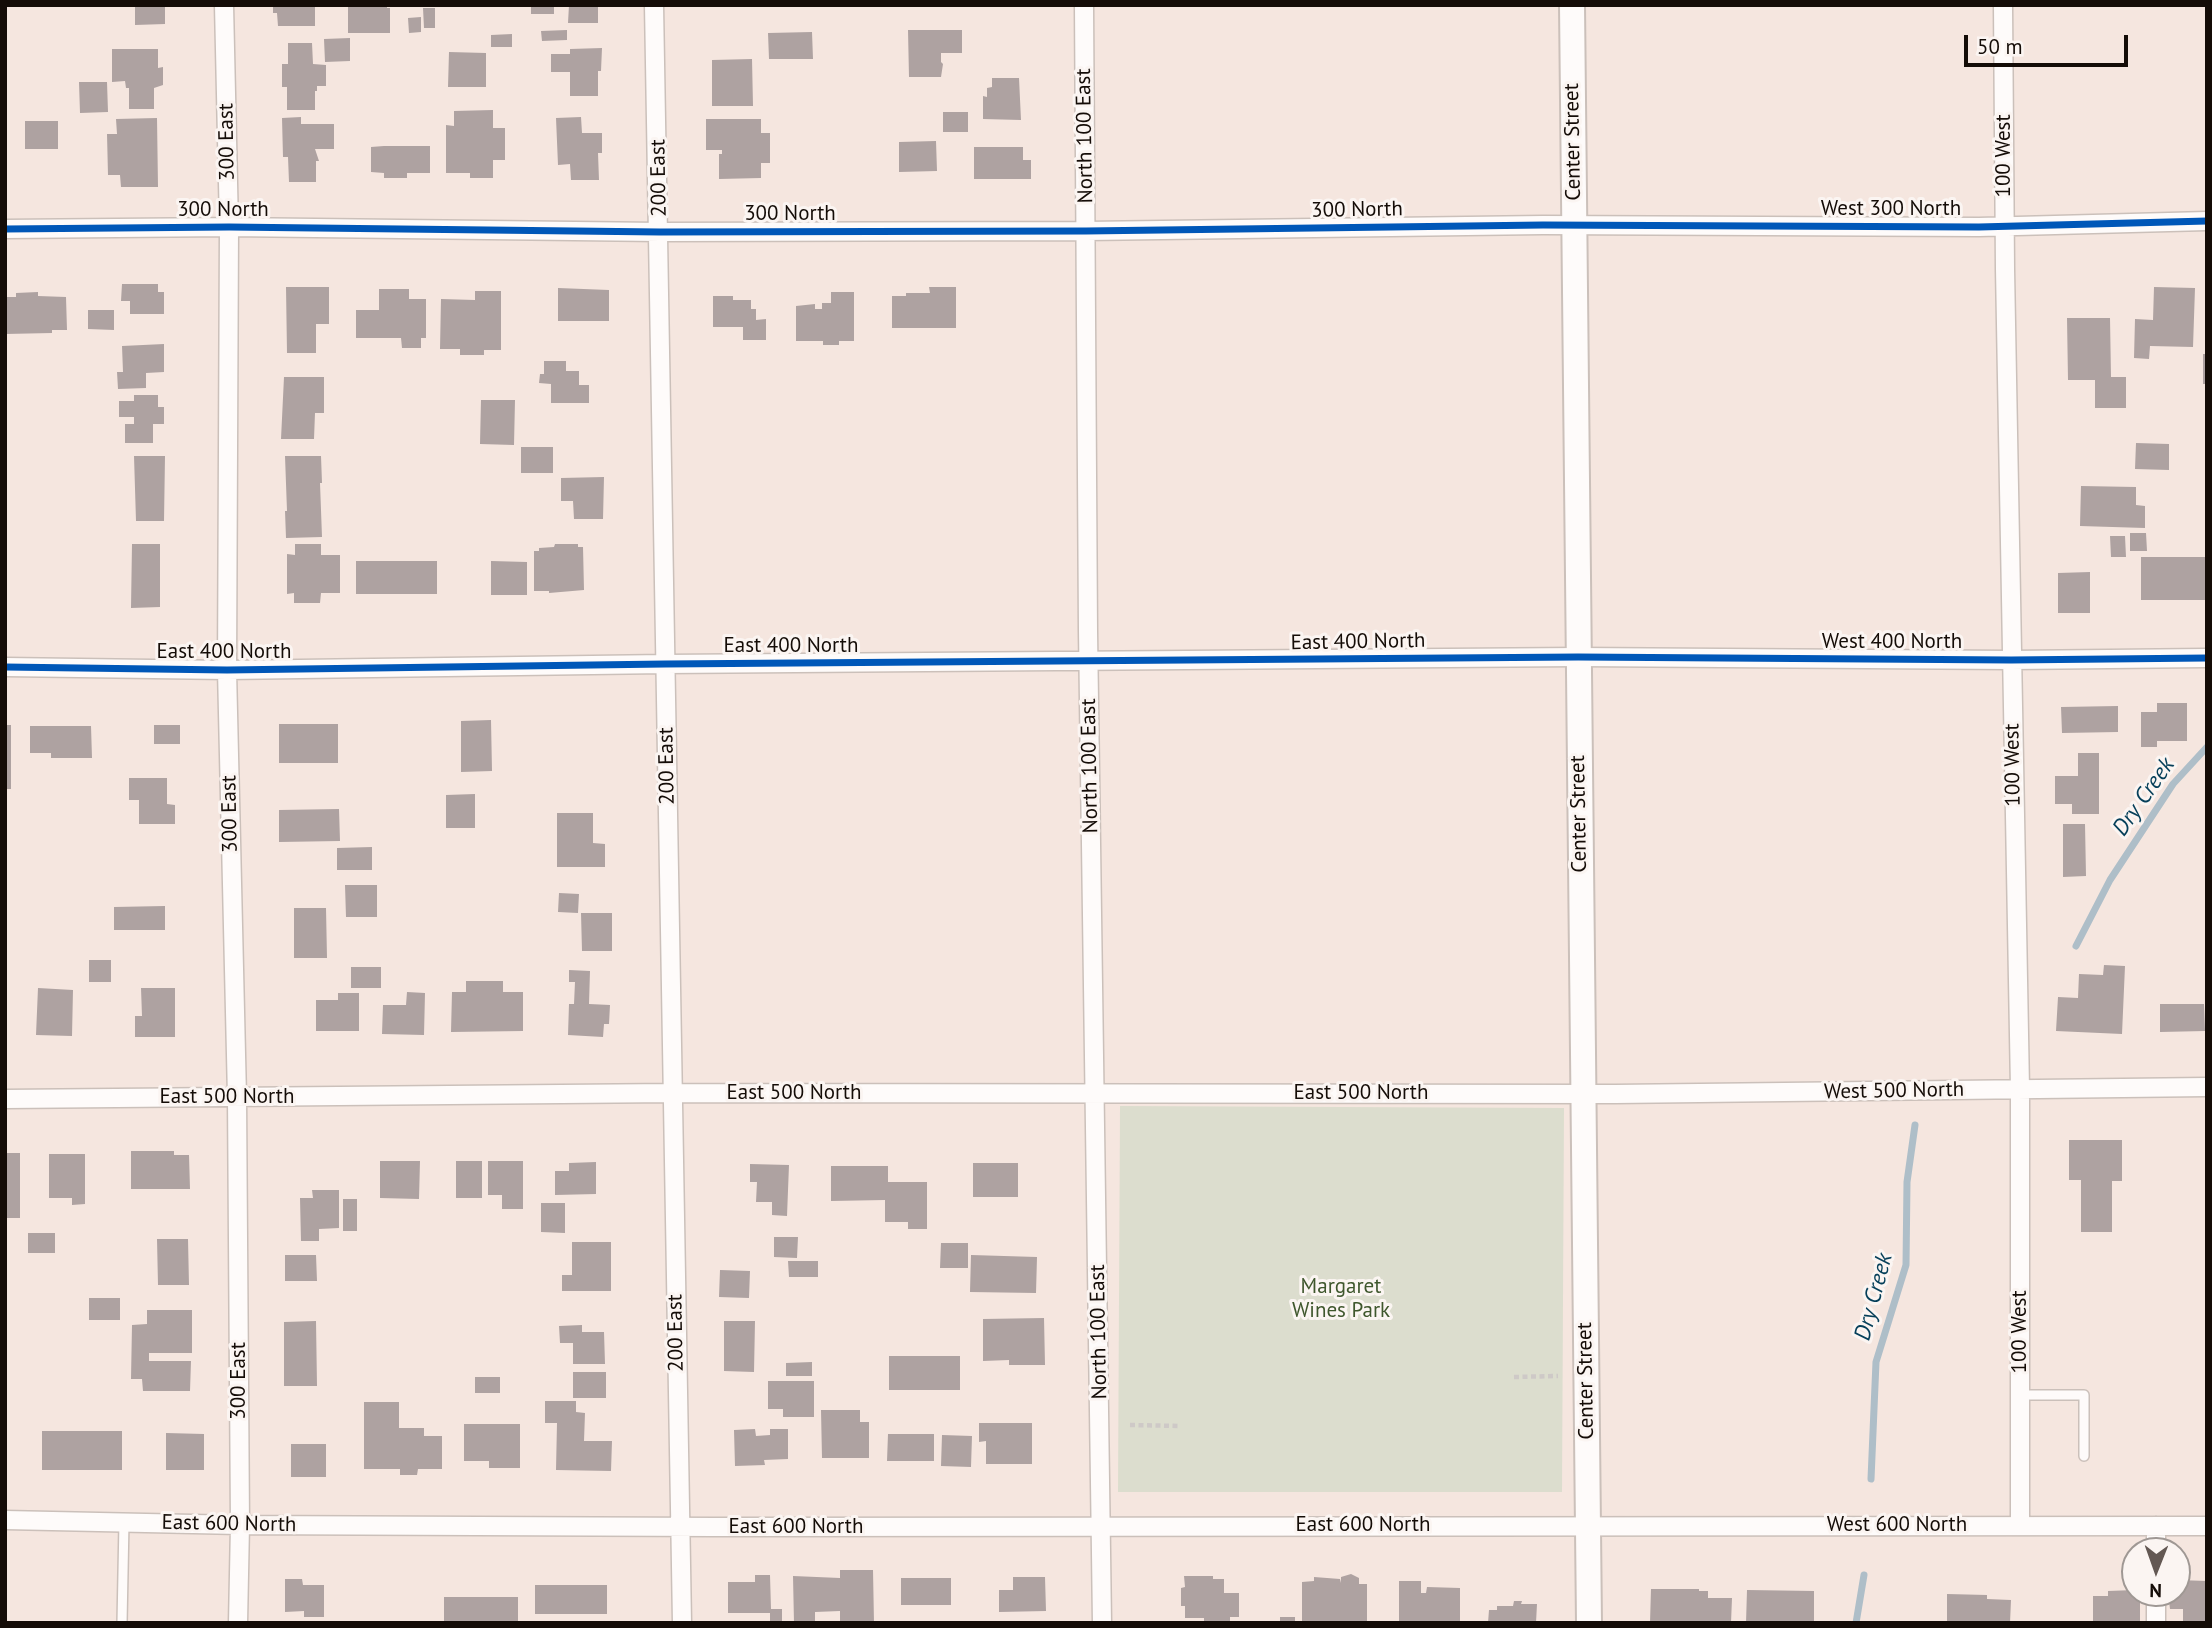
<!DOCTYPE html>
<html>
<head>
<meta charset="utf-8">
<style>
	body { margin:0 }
	#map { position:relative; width:2212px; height:1628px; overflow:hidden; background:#f5e6df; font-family:"PT Sans",sans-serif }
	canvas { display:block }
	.frame { position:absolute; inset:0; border:7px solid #140c07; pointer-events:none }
	.north { position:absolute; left:2121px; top:1537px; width:70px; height:70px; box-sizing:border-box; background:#fbf5f2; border:2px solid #9f9894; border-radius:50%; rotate:181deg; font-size:19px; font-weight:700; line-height:28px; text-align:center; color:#140c07 }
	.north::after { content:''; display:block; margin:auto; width:24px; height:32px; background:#635853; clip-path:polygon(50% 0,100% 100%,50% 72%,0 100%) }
	.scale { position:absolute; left:1964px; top:35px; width:164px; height:32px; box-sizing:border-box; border:4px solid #140c07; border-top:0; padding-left:9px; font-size:21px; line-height:24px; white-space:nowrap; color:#140c07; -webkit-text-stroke:5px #fbf5f2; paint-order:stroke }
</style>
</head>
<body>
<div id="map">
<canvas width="2212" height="1628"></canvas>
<div class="frame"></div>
<div class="north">N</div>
<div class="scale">50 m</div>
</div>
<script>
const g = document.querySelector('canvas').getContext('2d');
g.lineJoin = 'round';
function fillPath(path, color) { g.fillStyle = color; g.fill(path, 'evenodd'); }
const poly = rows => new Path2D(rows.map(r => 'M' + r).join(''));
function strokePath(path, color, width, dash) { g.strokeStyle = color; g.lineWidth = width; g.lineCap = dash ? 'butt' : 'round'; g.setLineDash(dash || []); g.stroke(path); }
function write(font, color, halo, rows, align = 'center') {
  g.font = font + ' "PT Sans",sans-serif'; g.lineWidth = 6; g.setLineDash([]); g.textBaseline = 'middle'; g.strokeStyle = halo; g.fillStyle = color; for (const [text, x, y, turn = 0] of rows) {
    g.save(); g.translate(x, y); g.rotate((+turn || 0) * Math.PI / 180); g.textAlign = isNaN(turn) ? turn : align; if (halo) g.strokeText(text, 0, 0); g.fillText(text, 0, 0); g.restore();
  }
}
fillPath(poly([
	[1120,1106,1564,1108,1562,1492,1118,1492]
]), '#dcddce');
strokePath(poly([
	[2076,946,2110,880,2173,784,2207,747],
	[1871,1479,1876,1362,1906,1265,1907,1182,1915,1125],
	[1856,1623,1864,1575]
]), '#aebec8', 7);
fillPath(poly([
	[135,5,165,5,165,24,135,25],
	[273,5,315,5,315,26,278,26,277,13,273,13],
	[348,5,387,5,387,8,390,8,390,33,348,33],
	[531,5,554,5,554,14,531,14],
	[569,5,598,5,598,23,568,23],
	[423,8,435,8,435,28,424,28],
	[421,17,421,32,409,33,408,18],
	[567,30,567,40,542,41,541,31],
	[908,30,962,30,962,53,941,53,941,62,943,64,941,77,909,77],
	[812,32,813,59,769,59,768,33],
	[512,34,512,47,491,47,491,35],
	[350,38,350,61,325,62,324,39],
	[288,43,312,43,313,64,326,65,326,86,317,86,317,91,315,91,315,110,287,110,287,87,282,87,282,64,288,64],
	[602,48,601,71,598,71,598,96,570,96,570,72,551,72,551,54,570,54,570,49],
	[112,49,158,49,158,68,163,67,163,85,154,88,154,109,129,109,129,88,126,88,125,81,112,82],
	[449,52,486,53,486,87,448,87],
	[752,59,753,106,712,106,712,60],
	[992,78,1019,78,1021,120,983,119,983,96,987,97,987,88,992,87],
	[79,82,107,82,108,112,80,113],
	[493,110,493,128,505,128,505,160,493,160,493,178,470,178,470,173,446,173,446,125,454,126,454,111],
	[943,112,968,112,968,132,943,132],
	[301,117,301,124,334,124,334,149,315,149,319,161,316,161,316,182,289,182,288,157,283,157,282,118],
	[581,117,582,133,602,133,602,153,598,153,599,180,571,180,570,164,558,165,556,118],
	[157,118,158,187,121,187,120,175,108,175,107,134,117,134,116,119],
	[706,119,761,119,761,133,770,133,770,163,761,163,761,178,719,179,719,154,722,154,722,150,706,150],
	[25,121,58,121,58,149,25,149],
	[936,141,937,171,899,172,899,142],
	[384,146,430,146,430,173,407,173,407,178,384,178,384,173,371,172,371,147],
	[974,147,1023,147,1023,160,1031,160,1031,179,974,179],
	[122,284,158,284,158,292,164,292,164,314,130,314,130,301,121,301],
	[286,287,329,287,329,324,316,324,316,353,287,353],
	[929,287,956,287,956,328,892,328,892,296,906,296,906,293,930,293],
	[2154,287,2195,288,2193,347,2150,346,2149,359,2134,358,2135,319,2153,320],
	[558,288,609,290,609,321,558,321],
	[379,289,409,289,409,299,426,299,426,338,421,338,421,348,402,348,401,338,356,338,356,310,379,310],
	[475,291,501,291,501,350,484,350,484,355,460,355,460,349,440,349,441,299,475,300],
	[38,292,38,296,66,297,67,330,52,330,52,333,5,334,5,297,16,297,16,293],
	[831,292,854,292,854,341,839,341,839,345,823,345,823,341,796,341,796,306,815,304,815,309,822,309,822,303,831,303],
	[713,296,733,296,733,300,751,300,751,309,756,309,756,320,766,319,766,340,743,340,743,327,713,327],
	[88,310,114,310,114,330,88,329],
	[2067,318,2110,318,2111,377,2126,377,2126,408,2095,408,2095,380,2068,380],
	[164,344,164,372,146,373,146,388,118,389,117,372,123,372,122,346],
	[2203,354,2207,354,2207,384,2203,384],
	[544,361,566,361,566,371,579,371,579,385,589,385,589,403,551,403,551,384,539,383,540,374,544,374],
	[284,377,324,377,324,413,315,413,314,439,281,439],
	[134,395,158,395,158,407,164,407,164,424,153,424,153,443,125,443,125,424,134,424,134,417,119,417,119,401,134,401],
	[481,400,515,400,514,445,480,444],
	[2136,443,2169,444,2169,470,2135,469],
	[521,447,553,447,553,473,521,473],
	[134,456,165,456,164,521,136,521],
	[285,456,321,456,322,483,320,483,322,537,286,538,285,511,287,511],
	[604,477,603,519,574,519,573,501,561,501,561,478],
	[2081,486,2136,487,2136,505,2145,506,2145,528,2080,526],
	[2130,533,2146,533,2147,551,2130,551],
	[2110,536,2125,536,2126,557,2111,557],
	[132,544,160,544,160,607,131,608],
	[295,544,321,544,321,555,340,555,340,593,321,593,320,603,294,603,294,593,287,594,287,554,295,555],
	[555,544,578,544,578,547,583,547,584,590,549,593,549,591,534,591,534,551,539,551,539,548,554,547],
	[2141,557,2207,557,2207,600,2141,600],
	[356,561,437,561,437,594,356,594],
	[491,561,527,562,527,595,491,595],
	[2090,572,2090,613,2058,613,2058,573],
	[2157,703,2187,703,2187,741,2157,741,2157,747,2141,747,2141,712,2157,712],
	[2118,706,2118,732,2062,733,2061,707],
	[491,720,492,771,461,772,461,721],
	[279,724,338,724,338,763,279,763],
	[5,725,11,725,11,789,5,789],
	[154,725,180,725,180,744,154,744],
	[30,726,91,726,92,758,51,758,51,753,30,753],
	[2078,753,2099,753,2099,814,2072,814,2072,804,2055,804,2055,776,2078,776],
	[129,778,167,778,167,804,175,805,175,824,139,824,139,800,129,800],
	[475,794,475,828,446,828,446,795],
	[339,809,340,841,279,842,279,810],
	[557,813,593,813,593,843,605,844,605,867,557,867],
	[2063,824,2085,824,2086,876,2063,877],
	[372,847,372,870,337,870,337,848],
	[345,885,377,885,377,917,346,917],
	[559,893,579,894,578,913,558,912],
	[165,906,165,930,114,930,114,907],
	[294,908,326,908,327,958,294,958],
	[581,913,612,913,612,951,582,951],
	[89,960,111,960,111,982,89,982],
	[2104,965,2125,966,2122,1034,2056,1031,2058,997,2078,998,2079,974,2103,975],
	[351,967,381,967,381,988,351,988],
	[569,970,590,971,589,1004,610,1005,609,1024,604,1024,603,1037,568,1035,569,1004,574,1004,575,982,569,982],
	[466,981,503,981,503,992,523,992,523,1031,451,1032,452,992,466,992],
	[38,988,73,990,72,1036,36,1035],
	[141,988,175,988,175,1037,135,1037,135,1016,142,1016],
	[407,992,425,993,424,1035,382,1034,383,1005,406,1005],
	[338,993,359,993,359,1031,316,1031,316,1000,338,1000],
	[2160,1004,2204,1004,2205,1031,2160,1032],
	[2069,1140,2122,1140,2122,1181,2112,1181,2112,1232,2081,1232,2081,1180,2069,1180],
	[131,1151,174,1151,174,1155,189,1155,190,1189,131,1189],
	[5,1153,20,1153,20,1218,5,1218],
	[49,1154,85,1154,85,1204,72,1205,72,1198,49,1198],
	[380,1161,420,1161,419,1199,380,1198],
	[456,1161,482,1161,482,1198,456,1198],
	[488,1161,523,1161,523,1209,502,1209,502,1195,488,1195],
	[596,1162,596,1194,555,1195,555,1171,569,1171,569,1163],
	[973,1163,1018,1163,1018,1197,973,1197],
	[750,1164,789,1165,787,1216,772,1215,772,1202,756,1202,757,1182,750,1182],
	[831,1166,888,1166,888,1182,927,1182,927,1229,908,1229,908,1222,885,1222,885,1200,831,1201],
	[312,1190,339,1190,339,1228,319,1229,319,1241,301,1241,300,1198,313,1198],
	[343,1199,357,1199,357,1231,343,1231],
	[541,1203,565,1203,565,1233,541,1232],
	[28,1233,55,1233,55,1253,28,1253],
	[774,1237,798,1237,797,1258,774,1257],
	[157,1239,188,1239,189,1285,158,1285],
	[572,1242,611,1242,611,1291,562,1291,562,1275,572,1275],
	[941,1243,968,1243,968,1268,940,1268],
	[285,1255,316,1255,317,1281,285,1281],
	[971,1255,1037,1257,1036,1293,970,1292],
	[788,1261,818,1261,818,1277,789,1277],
	[720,1270,750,1271,749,1298,719,1297],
	[89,1298,120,1298,120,1320,89,1320],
	[147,1310,192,1310,192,1353,149,1353,149,1361,191,1361,190,1391,143,1391,142,1379,131,1379,132,1325,147,1324],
	[1044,1318,1045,1365,1009,1365,1009,1360,983,1361,983,1319],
	[316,1321,317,1386,284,1386,284,1322],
	[724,1321,755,1321,754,1372,724,1371],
	[582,1325,582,1332,604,1332,605,1364,573,1364,573,1343,560,1343,559,1326],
	[889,1356,960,1356,960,1390,889,1390],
	[812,1362,812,1376,786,1376,786,1363],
	[573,1372,606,1372,606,1398,573,1398],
	[475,1377,500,1377,500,1393,475,1393],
	[768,1381,814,1381,814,1417,783,1417,783,1409,768,1409],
	[545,1401,576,1401,576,1412,585,1413,584,1441,612,1441,611,1471,556,1470,557,1423,545,1423],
	[364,1402,399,1402,399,1428,424,1428,424,1436,442,1436,442,1469,418,1469,417,1475,400,1475,400,1469,364,1469],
	[821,1410,860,1410,860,1422,869,1422,869,1458,822,1458],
	[979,1423,1032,1423,1032,1464,986,1464,986,1441,979,1442],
	[464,1424,520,1424,520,1468,489,1468,489,1461,464,1461],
	[755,1429,756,1436,770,1435,770,1429,788,1429,788,1459,764,1460,765,1465,735,1466,734,1430],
	[42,1431,122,1431,122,1470,42,1470],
	[166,1433,204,1434,204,1470,166,1470],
	[888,1434,934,1434,934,1461,887,1461],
	[942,1435,972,1436,971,1467,941,1466],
	[291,1444,326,1444,326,1477,291,1477],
	[840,1570,873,1570,874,1623,840,1623,840,1611,815,1612,815,1622,794,1623,793,1576,840,1578],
	[1351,1574,1359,1578,1359,1584,1367,1584,1367,1623,1302,1623,1302,1582,1314,1581,1314,1577,1340,1579,1341,1583,1341,1577],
	[755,1575,770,1575,771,1609,782,1609,782,1623,770,1623,770,1613,728,1613,728,1582,755,1582],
	[1184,1576,1213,1576,1213,1579,1224,1579,1224,1593,1239,1593,1239,1617,1230,1617,1230,1623,1204,1623,1204,1618,1185,1618,1185,1606,1181,1606,1181,1588,1185,1587],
	[1013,1577,1045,1577,1046,1611,999,1612,999,1590,1013,1590],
	[901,1578,951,1578,951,1605,901,1605],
	[285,1579,302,1579,303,1585,324,1585,324,1617,304,1617,304,1611,285,1612],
	[2178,1580,2207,1581,2207,1623,2183,1623,2183,1609,2170,1609,2168,1593,2177,1593],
	[1399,1581,1421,1581,1421,1593,1426,1593,1427,1587,1460,1588,1460,1623,1399,1623],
	[535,1585,607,1585,607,1614,535,1614],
	[1651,1589,1699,1589,1699,1591,1708,1591,1708,1598,1732,1598,1731,1623,1650,1623],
	[1747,1590,1814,1591,1814,1623,1746,1623],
	[2135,1590,2135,1593,2140,1593,2140,1622,2093,1622,2093,1596,2108,1596,2108,1591],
	[1947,1594,1987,1595,1987,1599,2011,1600,2010,1623,1947,1623],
	[444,1597,518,1597,518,1623,444,1623],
	[1514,1601,1522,1601,1521,1604,1537,1604,1536,1623,1488,1623,1489,1610,1497,1610,1497,1606,1513,1606],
	[1280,1617,1295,1617,1295,1623,1280,1623]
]), '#aea2a1');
const lane = poly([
	[2020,1395,2084,1395,2084,1456],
	[122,1623,124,1522]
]);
const street = poly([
	[224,5,229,227,227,670,237,1097,240,1525,238,1623],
	[654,5,682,1623],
	[1084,5,1088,631,1102,1623],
	[2003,5,2005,269,2020,1089,2020,1525],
	[5,229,229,227,660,232,1086,231,1543,225,1979,227,2207,221],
	[5,667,227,670,665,664,1578,657,2011,660,2207,658],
	[5,1099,672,1093,1615,1094,2207,1087],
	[5,1520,240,1525,714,1527,2207,1526],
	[2156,1551,2156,1526],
	[2156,1623,2156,1593]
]);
const secondary = poly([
	[1572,5,1589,1623]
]);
strokePath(lane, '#cbc0ba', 12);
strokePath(street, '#cbc0ba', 21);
strokePath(secondary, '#cbc0ba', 28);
strokePath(poly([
	[1514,1377,1558,1376],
	[1130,1425,1180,1426]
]), '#cec9c7', 4.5, [5, 3.5]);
strokePath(lane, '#fefbfa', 9);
strokePath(street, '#fefbfa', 18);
strokePath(secondary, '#fefbfa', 24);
strokePath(poly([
	[5,229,229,227,660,232,1086,231,1543,225,1979,227,2207,221],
	[5,667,227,670,665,664,1578,657,2011,660,2207,658]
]), '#0057b8', 7);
write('21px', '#140c07', '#fbf5f2', [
	["North 100 East",1085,136,-91],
	["300 East",227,142,-91],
	["Center Street",1573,142,-91],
	["100 West",2004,156,-90],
	["200 East",659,178,-91],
	["West 300 North",1891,209],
	["300 North",223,210],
	["300 North",1357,210,-1],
	["300 North",790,214],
	["East 400 North",1358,642,-1],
	["West 400 North",1892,642],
	["East 400 North",791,646],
	["East 400 North",224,652],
	["100 West",2013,765,-91],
	["200 East",667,766,-91],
	["North 100 East",1090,766,-91],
	["300 East",230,814,-91],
	["Center Street",1579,814,-91],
	["West 500 North",1894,1091,-1],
	["East 500 North",794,1093],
	["East 500 North",1361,1093],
	["East 500 North",227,1097],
	["North 100 East",1099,1332,-91],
	["100 West",2020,1332,-90],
	["200 East",676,1333,-91],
	["300 East",239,1381,-90],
	["Center Street",1586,1381,-91],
	["East 600 North",229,1524,1],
	["East 600 North",1363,1525],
	["West 600 North",1897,1525],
	["East 600 North",796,1527]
]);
write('21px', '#3f572d', '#fbf5f2', [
	["Margaret",1341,1287],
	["Wines Park",1341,1311]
]);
write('italic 23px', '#053f59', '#fbf5f2', [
	["Dry Creek",2144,797,-55],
	["Dry Creek",1874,1297,-75]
]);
</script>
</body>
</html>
